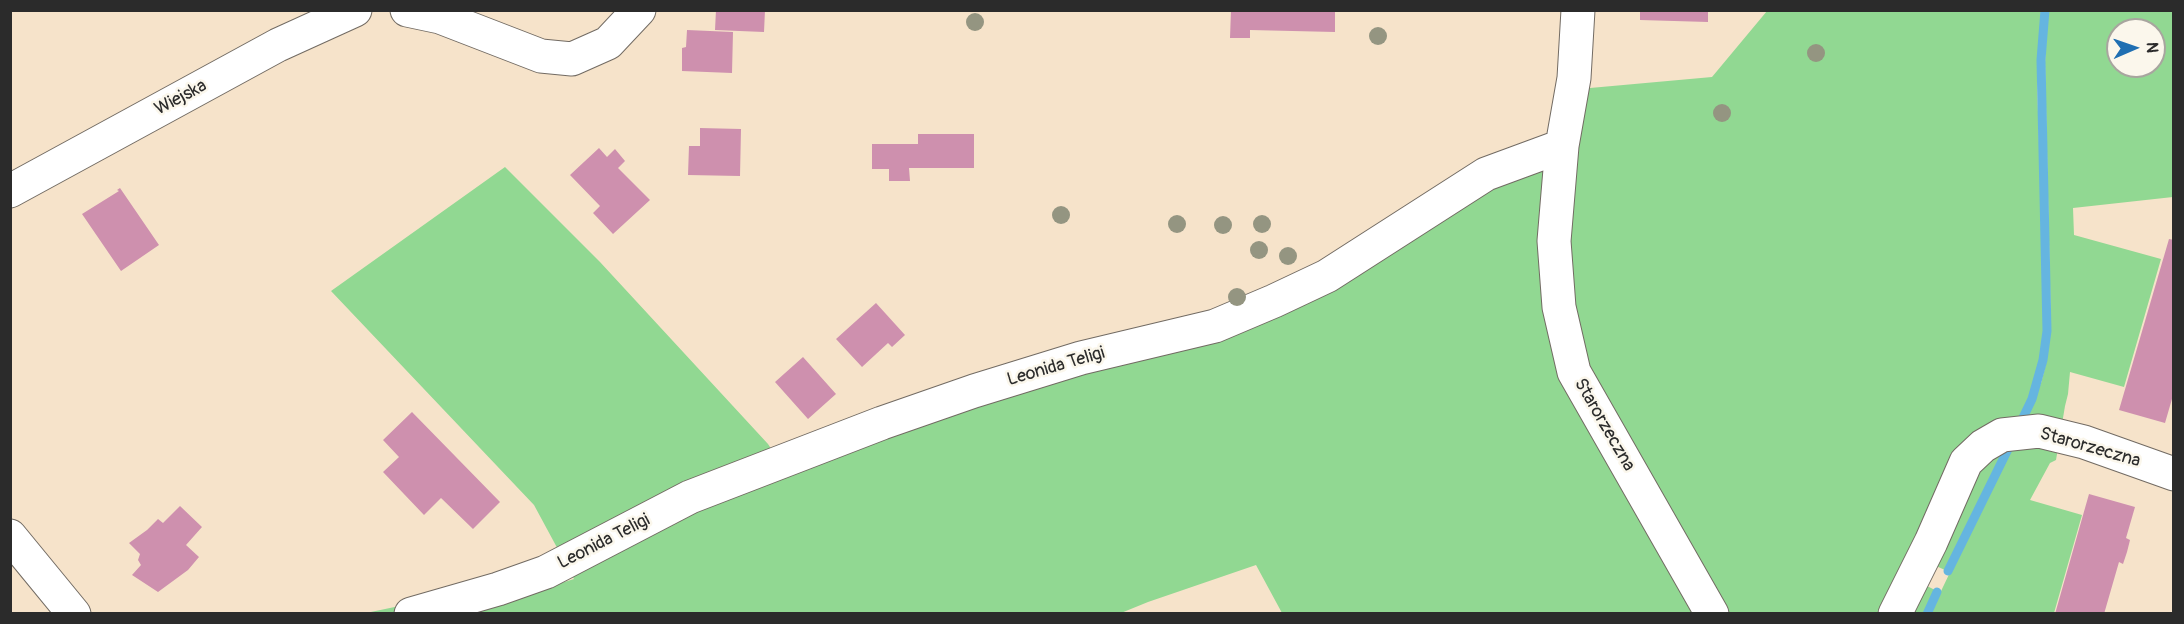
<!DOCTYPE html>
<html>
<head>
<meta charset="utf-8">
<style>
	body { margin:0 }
	#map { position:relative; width:2184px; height:624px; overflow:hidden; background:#f6e3ca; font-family:Pangolin,sans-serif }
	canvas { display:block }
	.frame { position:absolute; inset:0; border:12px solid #2b2b2b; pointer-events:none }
	.north { position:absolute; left:2106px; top:18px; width:60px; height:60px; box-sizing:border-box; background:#fbf7ec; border:2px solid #a8a59f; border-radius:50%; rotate:88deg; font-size:16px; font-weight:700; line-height:24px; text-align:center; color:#2b2b2b }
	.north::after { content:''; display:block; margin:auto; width:21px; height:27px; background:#1f6fb2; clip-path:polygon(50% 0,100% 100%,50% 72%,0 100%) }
</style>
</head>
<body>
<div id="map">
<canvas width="2184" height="624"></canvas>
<div class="frame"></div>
<div class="north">N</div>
</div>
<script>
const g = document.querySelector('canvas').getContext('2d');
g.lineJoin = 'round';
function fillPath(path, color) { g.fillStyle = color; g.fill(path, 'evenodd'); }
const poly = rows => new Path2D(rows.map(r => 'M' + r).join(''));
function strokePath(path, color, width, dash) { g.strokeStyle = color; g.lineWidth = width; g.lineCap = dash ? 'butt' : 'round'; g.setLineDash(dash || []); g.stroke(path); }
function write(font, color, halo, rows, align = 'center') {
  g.font = font + ' Pangolin,sans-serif'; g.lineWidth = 5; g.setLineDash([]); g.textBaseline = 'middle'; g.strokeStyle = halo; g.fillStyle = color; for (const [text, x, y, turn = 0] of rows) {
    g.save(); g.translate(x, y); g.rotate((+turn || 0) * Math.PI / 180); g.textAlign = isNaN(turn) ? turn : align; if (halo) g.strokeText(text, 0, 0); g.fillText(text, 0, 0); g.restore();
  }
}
fillPath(poly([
	[1767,11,2041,11,2037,81,2045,331,2041,360,2027,402,1945,570,1936,566,1927,586,1935,590,1924,613,1282,613,1256,565,1148,602,1121,613,366,613,409,604,497,603,574,579,534,505,331,291,505,167,600,262,768,444,788,475,947,406,1205,338,1534,156,1579,89,1712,77],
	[2048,11,2173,11,2173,197,2073,208,2074,235,2161,259,2124,387,2070,372,2068,394,2065,406,2056,460,2050,463,2030,500,2082,515,2054,613,1930,614,2041,383,2046,364,2051,329,2045,62],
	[2118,30,2154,30,2154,66,2118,66]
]), '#91d892');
strokePath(poly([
	[2019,426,2032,399,2043,360,2047,331,2041,60,2045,10],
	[1948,571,2012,441],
	[1927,614,1937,592]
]), '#65b5e0', 9);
fillPath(poly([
	[716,10,765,10,764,32,715,30],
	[1231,10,1335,10,1335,32,1250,30,1250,38,1230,38],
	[1640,10,1708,10,1708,22,1640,20],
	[687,30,733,32,732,73,682,71,682,48,686,47],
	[700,128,741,129,740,176,688,175,689,146,700,146],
	[918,134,974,134,974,168,909,168,910,181,889,181,889,169,872,169,872,144,918,144],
	[599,148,607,157,615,149,625,161,618,168,650,200,613,234,593,213,600,206,570,175],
	[120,188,159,245,121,271,82,214,119,191,117,190],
	[2169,239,2174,240,2174,392,2165,423,2119,410],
	[876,303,905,335,892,347,888,343,862,367,836,339],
	[803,357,836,394,808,419,775,382],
	[412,412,500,502,473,529,441,498,424,515,383,472,399,457,383,440],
	[2089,494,2135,507,2126,538,2130,540,2127,552,2123,564,2119,562,2104,614,2055,614],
	[180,506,202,527,186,545,199,557,188,570,158,592,132,575,141,565,138,560,140,554,129,543,147,530,158,519,163,523]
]), '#ce90ae');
const minor = poly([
	[407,10,440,17,541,56,572,59,608,43,639,10],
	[1562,146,1554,241,1559,307,1574,372,1712,614],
	[10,191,278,45,355,10],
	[10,536,74,614],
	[411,614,498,589,546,572,690,497,882,423,974,391,1081,358,1215,326,1274,301,1327,276,1486,174,1562,146,1574,78,1578,10],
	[1895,614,1931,542,1966,462,1983,446,2002,435,2039,431,2084,442,2174,474]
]);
strokePath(minor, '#726b63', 35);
strokePath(minor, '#fff', 33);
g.fillStyle = '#949581';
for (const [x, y] of [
	[975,22],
	[1378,36],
	[1816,53],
	[1722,113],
	[1061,215],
	[1177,224],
	[1262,224],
	[1223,225],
	[1259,250],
	[1288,256],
	[1237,297]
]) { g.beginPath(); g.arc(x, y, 9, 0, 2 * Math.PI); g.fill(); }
write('18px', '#2b2b2b', '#fbf7ec', [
	["Wiejska",181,98,-28],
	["Leonida Teligi",1056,367,-16],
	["Starorzeczna",1604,425,60],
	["Starorzeczna",2090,448,16],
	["Leonida Teligi",604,542,-27]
]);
</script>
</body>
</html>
